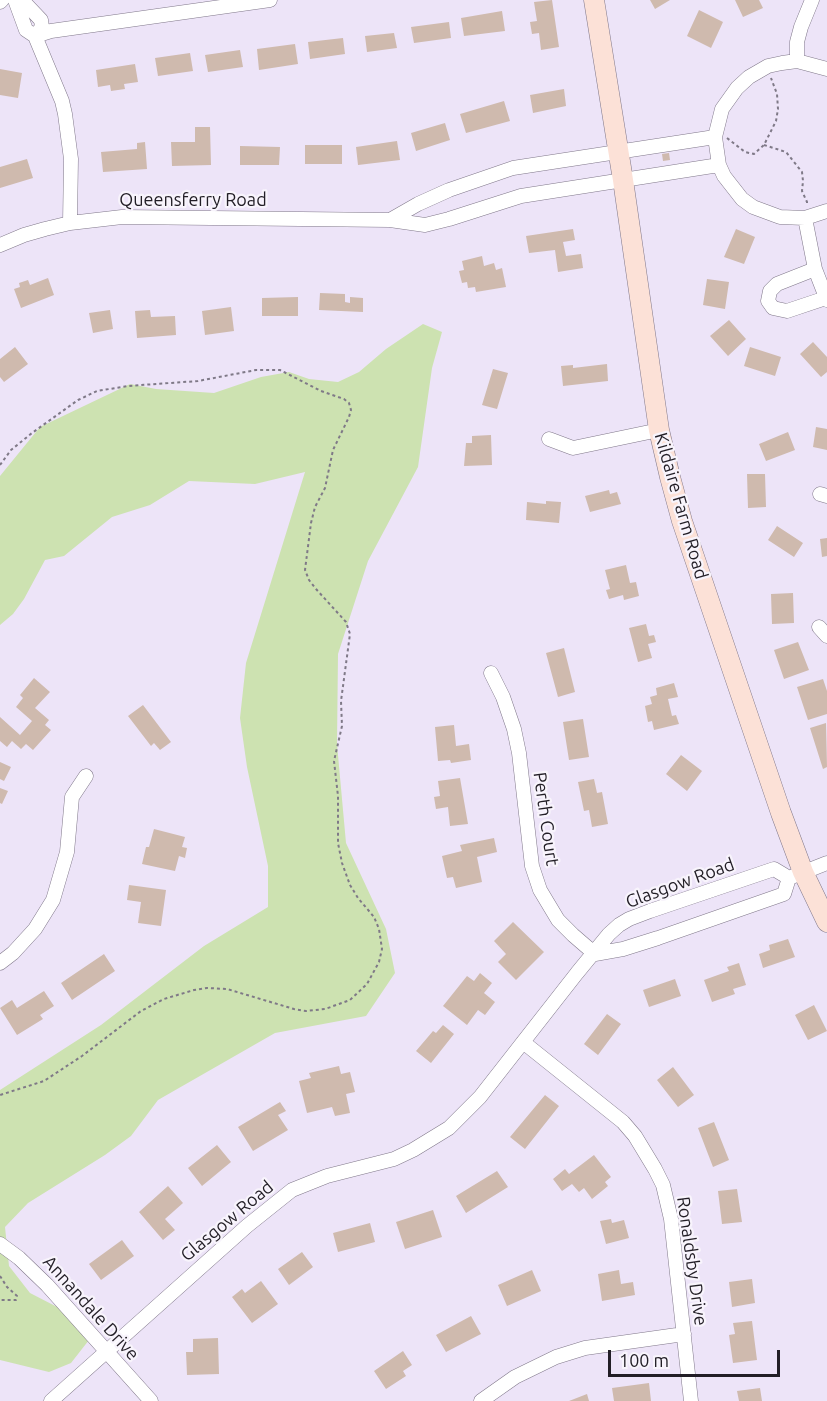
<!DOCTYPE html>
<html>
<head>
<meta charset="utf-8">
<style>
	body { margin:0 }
	#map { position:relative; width:827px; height:1401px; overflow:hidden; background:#ede4f8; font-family:Ubuntu,sans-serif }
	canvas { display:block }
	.scale { position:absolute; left:608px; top:1350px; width:172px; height:27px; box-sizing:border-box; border:3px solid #221e26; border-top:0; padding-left:8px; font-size:18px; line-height:21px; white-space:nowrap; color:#221e26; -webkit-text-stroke:4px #f8f4fc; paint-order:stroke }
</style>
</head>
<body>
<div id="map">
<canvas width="827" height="1401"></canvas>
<div class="scale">100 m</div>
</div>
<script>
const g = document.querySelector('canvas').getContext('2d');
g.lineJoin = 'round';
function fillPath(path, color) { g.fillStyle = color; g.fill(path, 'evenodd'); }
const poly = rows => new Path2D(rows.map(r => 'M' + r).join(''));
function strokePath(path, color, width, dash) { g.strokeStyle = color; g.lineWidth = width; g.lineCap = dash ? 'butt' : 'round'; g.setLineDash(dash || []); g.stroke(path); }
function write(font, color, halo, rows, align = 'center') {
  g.font = font + ' Ubuntu,sans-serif'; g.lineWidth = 4.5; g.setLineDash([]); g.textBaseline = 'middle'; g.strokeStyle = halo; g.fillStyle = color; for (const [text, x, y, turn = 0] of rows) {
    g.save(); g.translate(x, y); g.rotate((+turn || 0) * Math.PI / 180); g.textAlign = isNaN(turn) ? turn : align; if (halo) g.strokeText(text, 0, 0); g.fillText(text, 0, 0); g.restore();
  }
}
fillPath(poly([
	[423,324,442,332,432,368,418,467,368,561,338,654,337,744,346,843,386,929,395,973,366,1016,275,1033,158,1100,131,1136,105,1155,28,1203,5,1227,9,1266,30,1293,63,1310,89,1340,71,1363,49,1372,0,1360,0,1090,101,1025,204,946,268,907,268,866,247,767,240,718,246,663,305,472,255,484,189,481,150,505,112,517,64,556,45,560,24,599,13,614,0,625,0,476,40,427,130,384,156,389,214,393,261,377,289,372,309,379,338,382,359,372,386,349]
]), '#cde2b1');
fillPath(poly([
	[552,0,559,47,541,50,539,33,532,34,530,22,537,21,534,2],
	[650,0,670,0,655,9],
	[735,0,759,0,763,8,743,17],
	[699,10,723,22,711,48,687,36],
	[502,11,505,31,464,36,461,18],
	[449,22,451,38,414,43,411,27],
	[394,33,397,48,367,52,365,36],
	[343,38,345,54,310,59,308,42],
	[295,44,298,64,259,70,257,49],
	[240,50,243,67,208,72,205,55],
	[190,53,193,71,158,76,155,58],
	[135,64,138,82,124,84,125,89,111,91,110,85,98,87,96,70],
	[0,69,22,73,18,98,0,95],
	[564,89,566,106,533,113,530,95],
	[504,101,510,121,466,133,460,114],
	[445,123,450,140,416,151,411,133],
	[195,127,210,127,211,165,172,166,171,142,195,142],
	[397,141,400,160,358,165,356,147],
	[145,142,147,169,103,172,101,152,137,149,137,143],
	[305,145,342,145,342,164,305,164],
	[240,146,280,147,279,165,240,165],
	[669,153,670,160,663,161,662,154],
	[27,159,33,178,0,188,0,167],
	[573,229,575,240,563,242,566,256,581,254,583,268,558,272,555,250,529,253,526,236],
	[736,229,755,237,744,264,724,257],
	[482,256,484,266,494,263,496,270,502,268,506,287,476,292,475,287,468,288,467,282,462,283,459,271,464,270,462,261],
	[48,278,54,295,21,308,14,289,20,287,19,283,28,280,30,285],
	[707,279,729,282,725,309,703,305],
	[320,293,345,294,345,302,350,303,350,297,363,298,363,312,319,310],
	[298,297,298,316,262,316,262,298],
	[231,307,234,331,205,335,202,311],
	[110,310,113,329,93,333,89,313],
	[150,310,151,317,175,316,176,335,137,338,135,311],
	[729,320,746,339,728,356,710,336],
	[813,342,827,357,827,372,821,377,800,354],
	[15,347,28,364,4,382,0,377,0,359],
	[750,347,781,357,775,376,744,366],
	[607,364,608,381,563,386,561,366,573,365,573,368],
	[493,369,508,373,497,409,482,405],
	[816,427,827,429,827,450,813,447],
	[788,432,795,450,766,461,759,444],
	[491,435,492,465,464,466,466,443,472,443,472,436],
	[747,474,765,474,766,507,748,508],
	[609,490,610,494,617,492,621,504,590,512,585,496],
	[546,501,561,502,559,523,526,520,527,502,546,504],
	[777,526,803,543,794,557,768,540],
	[827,538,827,556,822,557,820,539],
	[626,565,630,583,636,582,639,596,624,600,623,595,609,599,606,590,610,589,605,570],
	[793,593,794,623,772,624,771,594],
	[646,624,649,636,654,635,656,642,648,644,652,658,638,662,629,628],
	[798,642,809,670,784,679,774,650],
	[564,648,575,692,558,697,546,653],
	[34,678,50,692,35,708,49,720,45,725,51,730,33,750,26,744,21,749,12,741,7,747,0,741,0,717,20,735,32,721,16,707,23,698,20,695],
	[823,679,827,691,827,714,808,720,797,687],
	[674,683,678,697,668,699,672,716,676,715,679,724,654,730,652,721,648,722,645,706,652,704,650,697,657,695,656,688],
	[143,705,171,742,160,750,154,743,151,746,128,716],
	[583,719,589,757,569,760,563,722],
	[826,723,827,767,823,769,810,728],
	[454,725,456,746,469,744,471,760,451,763,450,760,438,761,435,727],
	[681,755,702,771,687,791,666,774],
	[0,762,11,767,4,781,0,779],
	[460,778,468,824,450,826,448,807,436,809,434,797,440,796,438,781],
	[594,779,597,793,602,792,608,824,592,827,589,810,584,811,578,782],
	[0,788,8,791,2,804,0,803],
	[154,829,185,837,182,847,187,848,185,858,179,856,175,871,142,864,146,847,149,847],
	[494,838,497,852,477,857,482,882,456,888,453,877,447,878,442,856,462,851,460,845],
	[129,885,166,890,161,926,138,923,141,902,127,900],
	[513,922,544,952,516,980,498,962,506,954,494,941],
	[788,939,795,957,763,968,759,954,770,950,769,945],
	[104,954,115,971,72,1000,61,983],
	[739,963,746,985,733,989,735,994,712,1002,704,980,729,971,727,967],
	[480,973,492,983,484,993,495,1002,485,1015,478,1010,467,1025,443,1006,467,976,474,981],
	[675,979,681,996,649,1007,643,990],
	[44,991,54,1006,40,1015,43,1019,17,1035,0,1008,12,1000,17,1008],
	[814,1005,827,1031,808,1040,795,1015],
	[607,1014,621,1024,598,1055,584,1044],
	[443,1025,454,1034,431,1063,416,1051,433,1031,436,1033],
	[339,1066,341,1074,350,1072,355,1092,346,1094,350,1113,335,1116,332,1107,307,1113,299,1081,311,1078,309,1073],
	[673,1067,694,1095,678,1107,657,1080],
	[545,1095,559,1106,525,1149,510,1137],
	[280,1102,286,1111,278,1115,288,1130,253,1151,238,1127],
	[714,1122,729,1160,713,1167,698,1128],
	[217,1145,231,1162,202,1186,188,1168],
	[594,1155,611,1177,605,1182,608,1186,592,1199,584,1188,579,1192,572,1184,562,1191,553,1179,565,1169,569,1174],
	[497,1171,508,1187,466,1213,456,1196],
	[168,1186,183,1203,165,1219,175,1230,163,1240,139,1212],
	[737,1189,742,1222,722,1224,718,1191],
	[433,1210,442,1237,405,1249,396,1222],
	[611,1219,612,1223,624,1220,629,1238,606,1244,600,1221],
	[370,1223,375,1242,338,1252,333,1233],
	[122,1240,134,1256,101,1280,89,1264],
	[302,1252,313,1267,289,1285,278,1269],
	[532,1270,541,1291,507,1306,498,1285],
	[619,1270,621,1284,633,1282,635,1295,602,1301,598,1274],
	[752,1279,755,1303,732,1307,729,1282],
	[261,1281,278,1304,252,1323,232,1297,242,1289,245,1293],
	[471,1316,481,1334,446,1352,436,1335],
	[752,1321,757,1360,733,1363,729,1335,735,1334,733,1323],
	[218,1338,219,1374,187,1375,186,1352,193,1352,193,1339],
	[403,1351,412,1365,403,1371,406,1376,386,1389,374,1371],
	[649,1383,651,1401,614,1401,612,1388],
	[760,1388,762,1401,739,1401,737,1391],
	[587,1394,589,1401,569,1401]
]), '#cfbaae');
const street = poly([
	[15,0,26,30,35,36,62,101,65,114,71,159,70,223],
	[22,0,41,20,42,27,35,36],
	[0,2,2,0],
	[35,36,51,31,270,0],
	[797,61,797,42,801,27,812,0],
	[827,69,797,61,782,63,768,66,749,77,737,88,722,109,715,137,719,165,724,176,742,199,753,207,780,217,805,218,827,211],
	[805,218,815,269,827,300],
	[390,220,418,204,449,190,513,168,715,137],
	[0,245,24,235,45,229,70,223,122,217,390,220,425,225,449,219,521,196,719,165],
	[815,269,777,284,770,291,768,301,773,308,787,311,826,298],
	[549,439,573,448,659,430],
	[820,494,827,496],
	[819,627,827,636],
	[491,673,503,697,514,729,519,753,532,866,540,890,558,920,573,935,595,954],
	[595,954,623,949,658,938,784,894,789,878,827,863],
	[0,963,13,953,35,929,53,900,67,852,72,797,86,776],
	[523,1042,623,1122,635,1136,655,1169,663,1185,671,1219,691,1401],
	[0,1244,19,1258,47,1285,151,1401],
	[51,1401,247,1226,292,1190,327,1176,394,1159,413,1150,449,1128,480,1097,577,973,609,934,619,925,629,919,650,911,774,869,789,878],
	[481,1401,515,1377,556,1357,585,1348,684,1334]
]);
const secondary = poly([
	[594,0,623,180,659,430,670,477,682,521,781,813,803,872,827,922]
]);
strokePath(street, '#80788a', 15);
strokePath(secondary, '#80788a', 21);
strokePath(poly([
	[727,138,745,152,754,154,764,145,776,121,778,109,777,94,771,78],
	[764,145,786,152,802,172,803,181,802,191,807,202,807,206],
	[0,465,11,450,32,433,78,400,97,391,128,386,198,381,256,370,280,370,321,391,344,399,349,403,351,410,349,417,333,450,325,488,315,507,311,523,305,570,309,580,316,589,346,622,350,634,341,701,342,726,334,761,338,796,338,843,342,863,350,885,358,898,374,917,379,929,382,949,379,962,367,984,350,1000,339,1004,325,1009,306,1011,294,1009,227,989,207,988,194,990,164,999,141,1011,82,1056,44,1081,0,1095],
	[0,1276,7,1287,17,1296,16,1300,0,1300]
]), '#7f7987', 2, [3, 3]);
strokePath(street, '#fff', 14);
strokePath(secondary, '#fce1d7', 20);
write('18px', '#221e26', '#f8f4fc', [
	["Queensferry Road",193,200],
	["Kildaire Farm Road",681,506,74],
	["Perth Court",546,819,82],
	["Glasgow Road",680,883,-20],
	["Glasgow Road",227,1221,-40],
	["Ronaldsby Drive",692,1261,82],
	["Annandale Drive",91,1308,48]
]);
</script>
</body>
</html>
